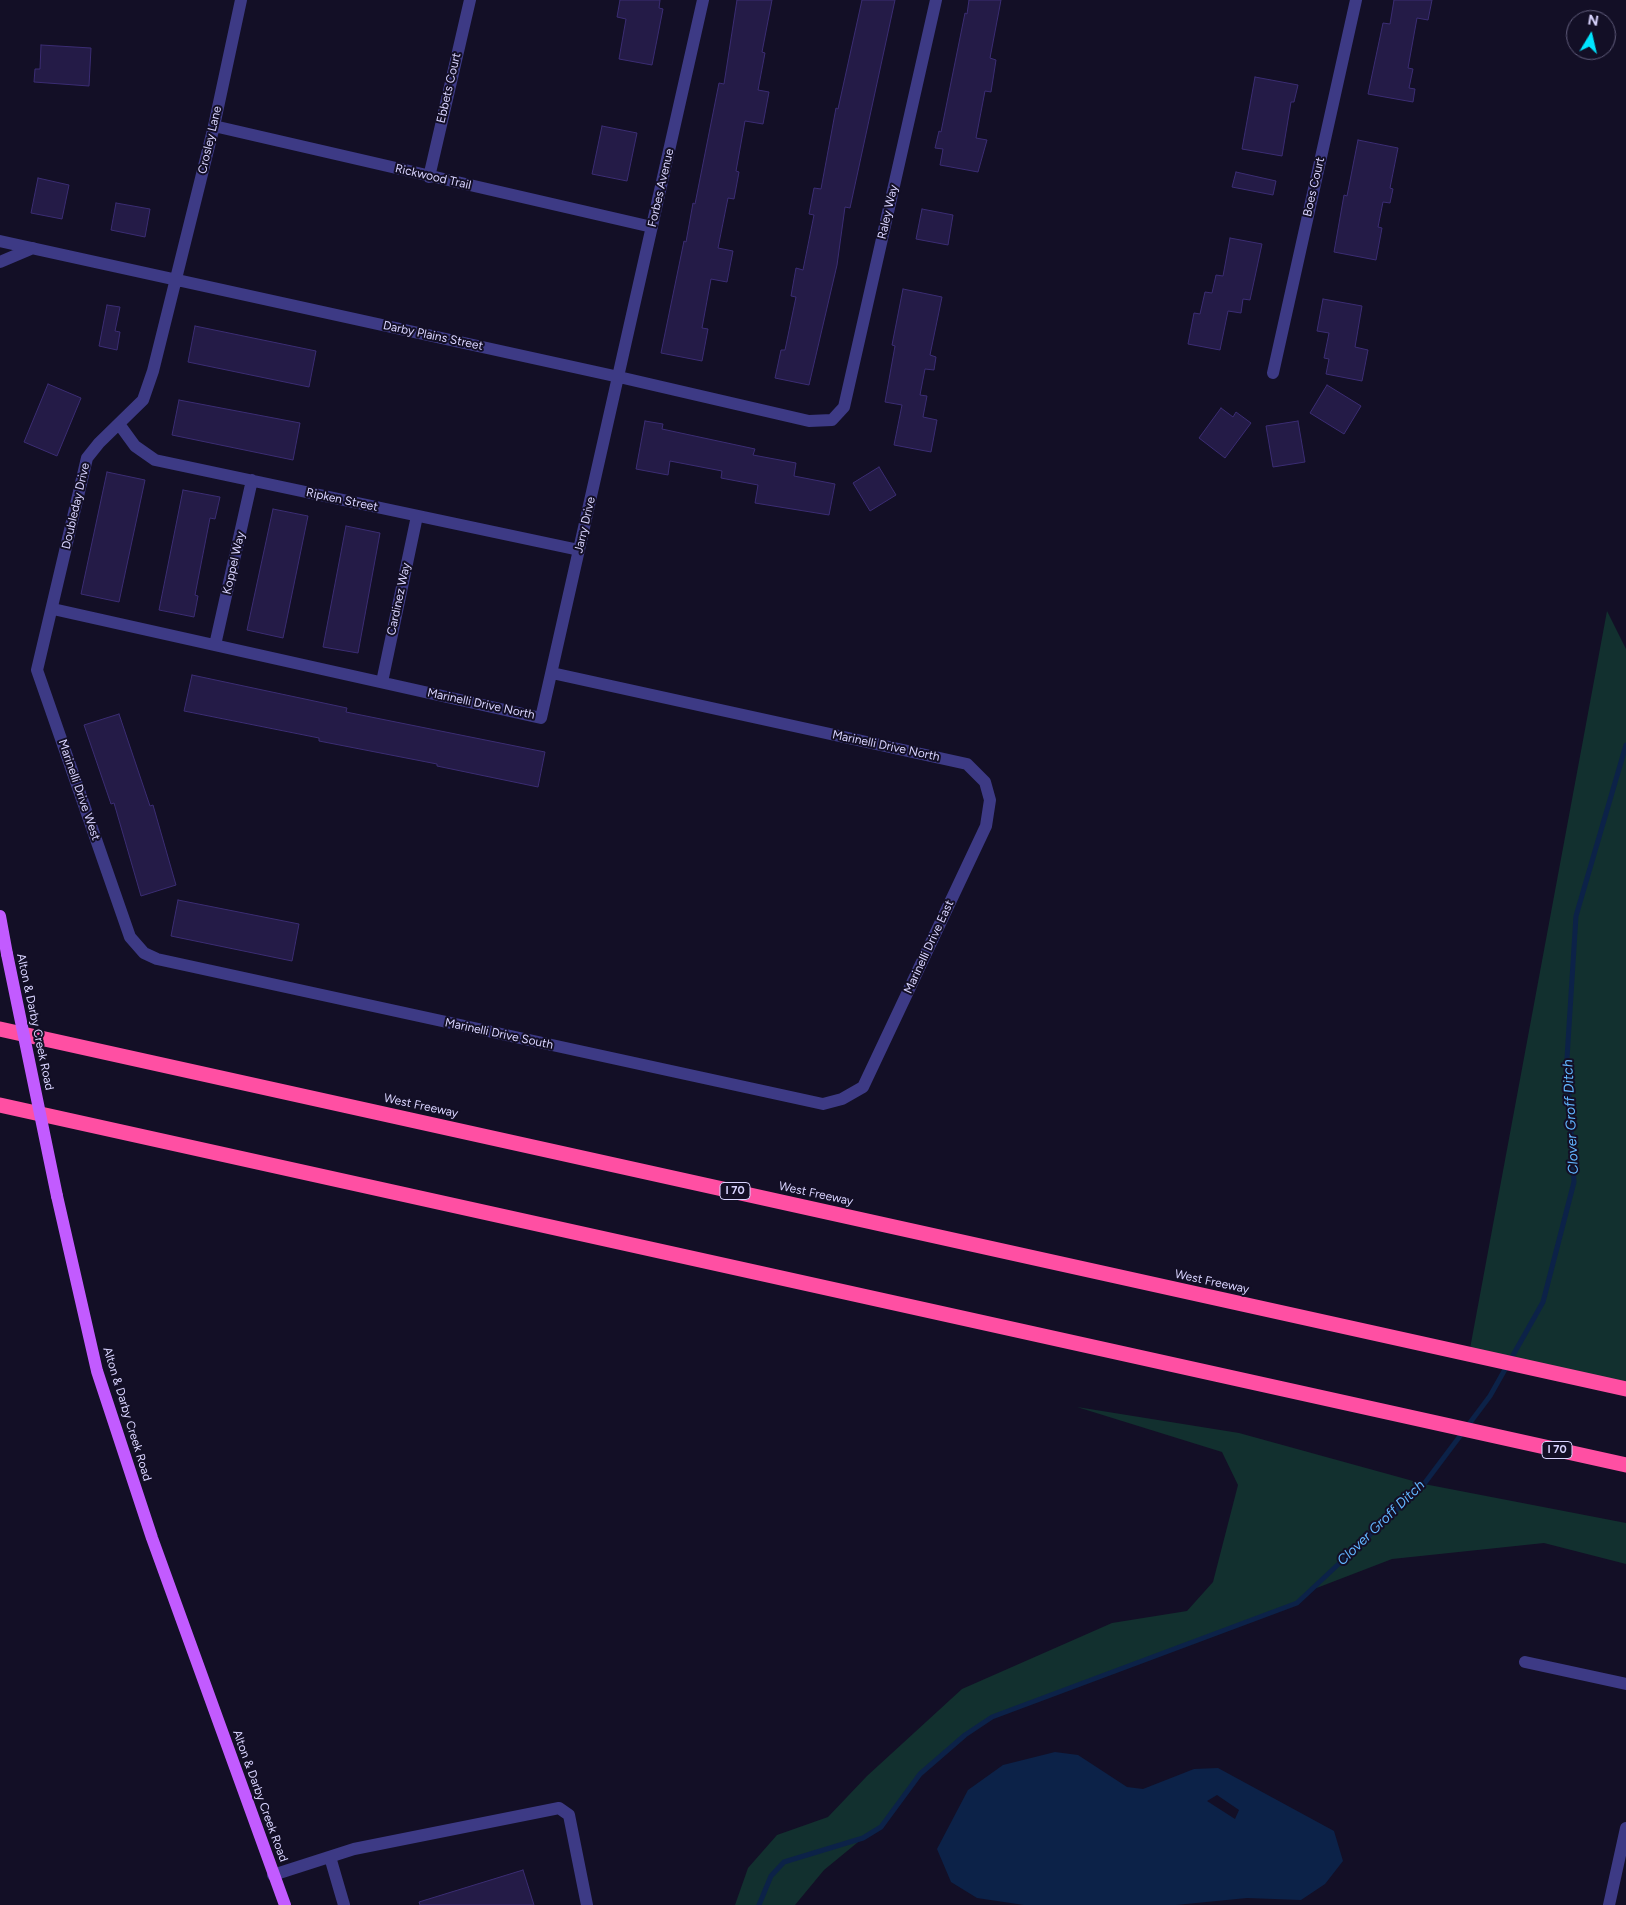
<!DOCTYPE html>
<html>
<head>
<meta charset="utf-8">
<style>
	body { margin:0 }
	#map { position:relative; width:1626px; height:1905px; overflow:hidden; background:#130f26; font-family:Figtree,sans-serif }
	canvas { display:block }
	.north { position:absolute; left:1566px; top:10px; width:50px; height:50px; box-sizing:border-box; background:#130f26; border:1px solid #625e7d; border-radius:50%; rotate:9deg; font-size:14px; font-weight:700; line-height:20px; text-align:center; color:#d9d4ff }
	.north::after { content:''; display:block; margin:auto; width:18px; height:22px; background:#00e5ff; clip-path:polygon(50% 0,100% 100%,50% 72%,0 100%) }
</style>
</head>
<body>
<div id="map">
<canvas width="1626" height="1905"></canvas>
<div class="north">N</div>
</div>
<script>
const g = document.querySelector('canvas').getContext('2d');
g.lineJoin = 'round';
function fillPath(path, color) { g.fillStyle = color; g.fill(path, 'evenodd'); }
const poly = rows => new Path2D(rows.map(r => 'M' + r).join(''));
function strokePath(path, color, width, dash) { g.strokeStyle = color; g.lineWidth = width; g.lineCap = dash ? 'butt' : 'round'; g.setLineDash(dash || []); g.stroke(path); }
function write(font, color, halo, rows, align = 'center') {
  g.font = font + ' Figtree,sans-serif'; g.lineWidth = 4; g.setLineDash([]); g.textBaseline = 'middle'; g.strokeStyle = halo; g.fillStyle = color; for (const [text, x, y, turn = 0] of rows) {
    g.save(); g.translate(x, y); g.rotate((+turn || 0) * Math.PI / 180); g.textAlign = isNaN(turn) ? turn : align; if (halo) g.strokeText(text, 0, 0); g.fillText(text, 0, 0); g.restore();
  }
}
fillPath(poly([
	[1607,611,1626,649,1626,1389,1469,1354],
	[1077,1407,1239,1433,1424,1484,1626,1523,1626,1564,1544,1543,1392,1559,1314,1589,1297,1603,992,1717,965,1735,920,1774,881,1827,863,1838,824,1870,795,1905,735,1905,748,1868,777,1835,828,1817,867,1776,962,1689,1112,1623,1187,1611,1213,1582,1238,1485,1222,1452]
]), '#12302f');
fillPath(poly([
	[1055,1752,1078,1755,1127,1787,1143,1789,1194,1769,1218,1768,1334,1831,1343,1861,1325,1884,1301,1900,1247,1898,1176,1905,1024,1905,977,1898,951,1882,937,1849,968,1790,1003,1765],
	[1217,1795,1239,1810,1235,1819,1207,1801]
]), '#0c2248');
strokePath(poly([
	[759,1905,771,1876,784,1862,863,1838,881,1827,920,1774,965,1735,992,1717,1297,1603,1424,1484,1490,1396,1543,1302,1574,1182,1567,1058,1576,916,1626,745]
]), '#0c2248', 5);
const building = poly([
	[620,0,660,0,659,8,663,9,652,65,619,59,626,19,617,17,620,0],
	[737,0,772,0,762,52,765,53,758,90,769,92,763,124,745,121,736,171,739,172,734,199,728,198,718,248,733,251,727,282,711,279,702,328,708,329,702,361,661,353,684,241,686,242,693,203,695,204,719,83,724,84,737,0],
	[862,0,895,0,850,208,845,207,837,265,809,385,775,378,781,350,785,350,796,297,791,296,796,268,803,270,814,215,809,214,814,188,821,189,836,108,838,109,862,0],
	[969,0,1001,0,990,58,996,60,991,92,985,91,976,138,987,140,978,172,940,165,943,149,935,148,939,131,941,132,965,13,967,14,969,0],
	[1394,0,1432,0,1428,20,1417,18,1408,68,1413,69,1409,88,1415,89,1413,102,1368,94,1383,23,1390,24,1394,0],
	[41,45,91,48,89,86,34,82,35,69,40,69,41,45],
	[1255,77,1298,85,1294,102,1291,102,1282,156,1242,149,1255,77],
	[602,126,637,133,627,181,592,174,602,126],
	[1358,140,1398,148,1390,188,1393,189,1390,203,1383,202,1378,227,1382,228,1376,260,1334,252,1344,195,1347,196,1358,140],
	[1236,172,1276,181,1273,195,1232,187,1236,172],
	[38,178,69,185,62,219,31,213,38,178],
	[116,203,150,209,145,237,111,230,116,203],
	[922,209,953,215,948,245,916,239,922,209],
	[1230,238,1262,244,1250,300,1243,299,1241,313,1228,311,1220,350,1188,344,1194,313,1200,314,1205,292,1212,293,1216,275,1223,276,1230,238],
	[903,289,942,297,930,355,936,357,934,370,925,369,920,395,927,396,923,417,937,420,931,452,894,445,902,405,885,402,895,346,892,345,903,289],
	[1323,299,1362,306,1355,347,1368,350,1362,381,1326,374,1329,359,1324,358,1329,333,1317,331,1323,299],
	[107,305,120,307,115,331,120,332,117,350,99,346,107,305],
	[195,326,316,351,309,387,188,362,195,326],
	[48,384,81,398,57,456,24,442,48,384],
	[1327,385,1361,406,1344,434,1310,413,1327,385],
	[179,400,300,423,293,460,172,435,179,400],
	[1221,408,1233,417,1236,412,1251,423,1225,458,1199,438,1221,408],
	[645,421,663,424,662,429,755,449,753,455,796,463,794,476,835,484,829,515,755,503,758,485,721,478,722,471,670,461,668,475,636,469,645,421],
	[1298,421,1305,462,1273,467,1266,426,1298,421],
	[879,467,896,495,870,511,853,483,879,467],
	[107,472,145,480,119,602,81,594,107,472],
	[183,490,220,497,215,519,210,518,195,595,198,596,194,617,159,610,183,490],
	[273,509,308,516,283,638,247,630,273,509],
	[346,526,380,533,358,653,323,647,346,526],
	[192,675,347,708,346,712,545,752,538,787,437,766,437,764,319,741,319,738,184,711,192,675],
	[119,714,150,806,153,805,176,885,141,896,114,803,111,804,84,725,119,714],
	[178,900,299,924,292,961,171,936,178,900],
	[523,1870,534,1905,420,1905,419,1902,523,1870]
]);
fillPath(building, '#241b47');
strokePath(building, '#3b2d73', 1);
strokePath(poly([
	[241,0,214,126,153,371,143,400,99,443,87,458,37,670,130,937,144,953,157,959,823,1104,842,1099,863,1087,986,826,990,800,985,782,967,764,552,673],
	[214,126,652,227],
	[429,177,470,0],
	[0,241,619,377,809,421,832,420,844,407,936,0],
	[0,262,33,248],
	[1273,373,1356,0],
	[119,424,135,446,155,460,579,550],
	[53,609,541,718,703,0],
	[215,645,252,480],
	[382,682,417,516],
	[1525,1662,1626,1684],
	[330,1857,344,1905],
	[273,1875,354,1849,559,1808,569,1815,587,1905],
	[1609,1905,1626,1828]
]), '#3d3a85', 12);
strokePath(poly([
	[0,916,7,954],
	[57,1196,97,1371,152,1538,285,1905]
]), '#c25bff', 12);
strokePath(poly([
	[0,1029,1626,1389],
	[0,1105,1626,1465]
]), '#ff4fa3', 15);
strokePath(poly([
	[7,954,57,1196]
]), '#c25bff', 12);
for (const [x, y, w] of [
	[735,1191,30],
	[1557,1450,30]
]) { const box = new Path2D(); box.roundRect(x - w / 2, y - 8.5, w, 17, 4); g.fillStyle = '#130f26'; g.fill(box); strokePath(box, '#d9d4ff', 1); }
write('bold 11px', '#d9d4ff', null, [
	["I 70",735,1191],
	["I 70",1557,1450]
]);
write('12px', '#d9d4ff', '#130f26', [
	["Ebbets Court",449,88,-77],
	["Crosley Lane",210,140,-77],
	["Rickwood Trail",433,177,13],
	["Boes Court",1314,187,-77],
	["Forbes Avenue",661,188,-77],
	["Raley Way",888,212,-77],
	["Darby Plains Street",433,336,12],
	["Ripken Street",342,500,12],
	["Doubleday Drive",76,506,-77],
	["Jarry Drive",585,525,-77],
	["Koppel Way",234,563,-77],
	["Cardinez Way",399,599,-78],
	["Marinelli Drive North",481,704,12],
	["Marinelli Drive North",886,746,12],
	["Marinelli Drive West",79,790,71],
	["Marinelli Drive East",929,947,-65],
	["Alton & Darby Creek Road",35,1022,78],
	["Marinelli Drive South",499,1034,12],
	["West Freeway",421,1106,12],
	["West Freeway",816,1194,12],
	["West Freeway",1212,1282,12],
	["Alton & Darby Creek Road",127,1414,73],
	["Alton & Darby Creek Road",260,1796,70]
]);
write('italic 14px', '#62b6ff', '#130f26', [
	["Clover Groff Ditch",1571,1117,-93],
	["Clover Groff Ditch",1381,1523,-44]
]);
</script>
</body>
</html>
